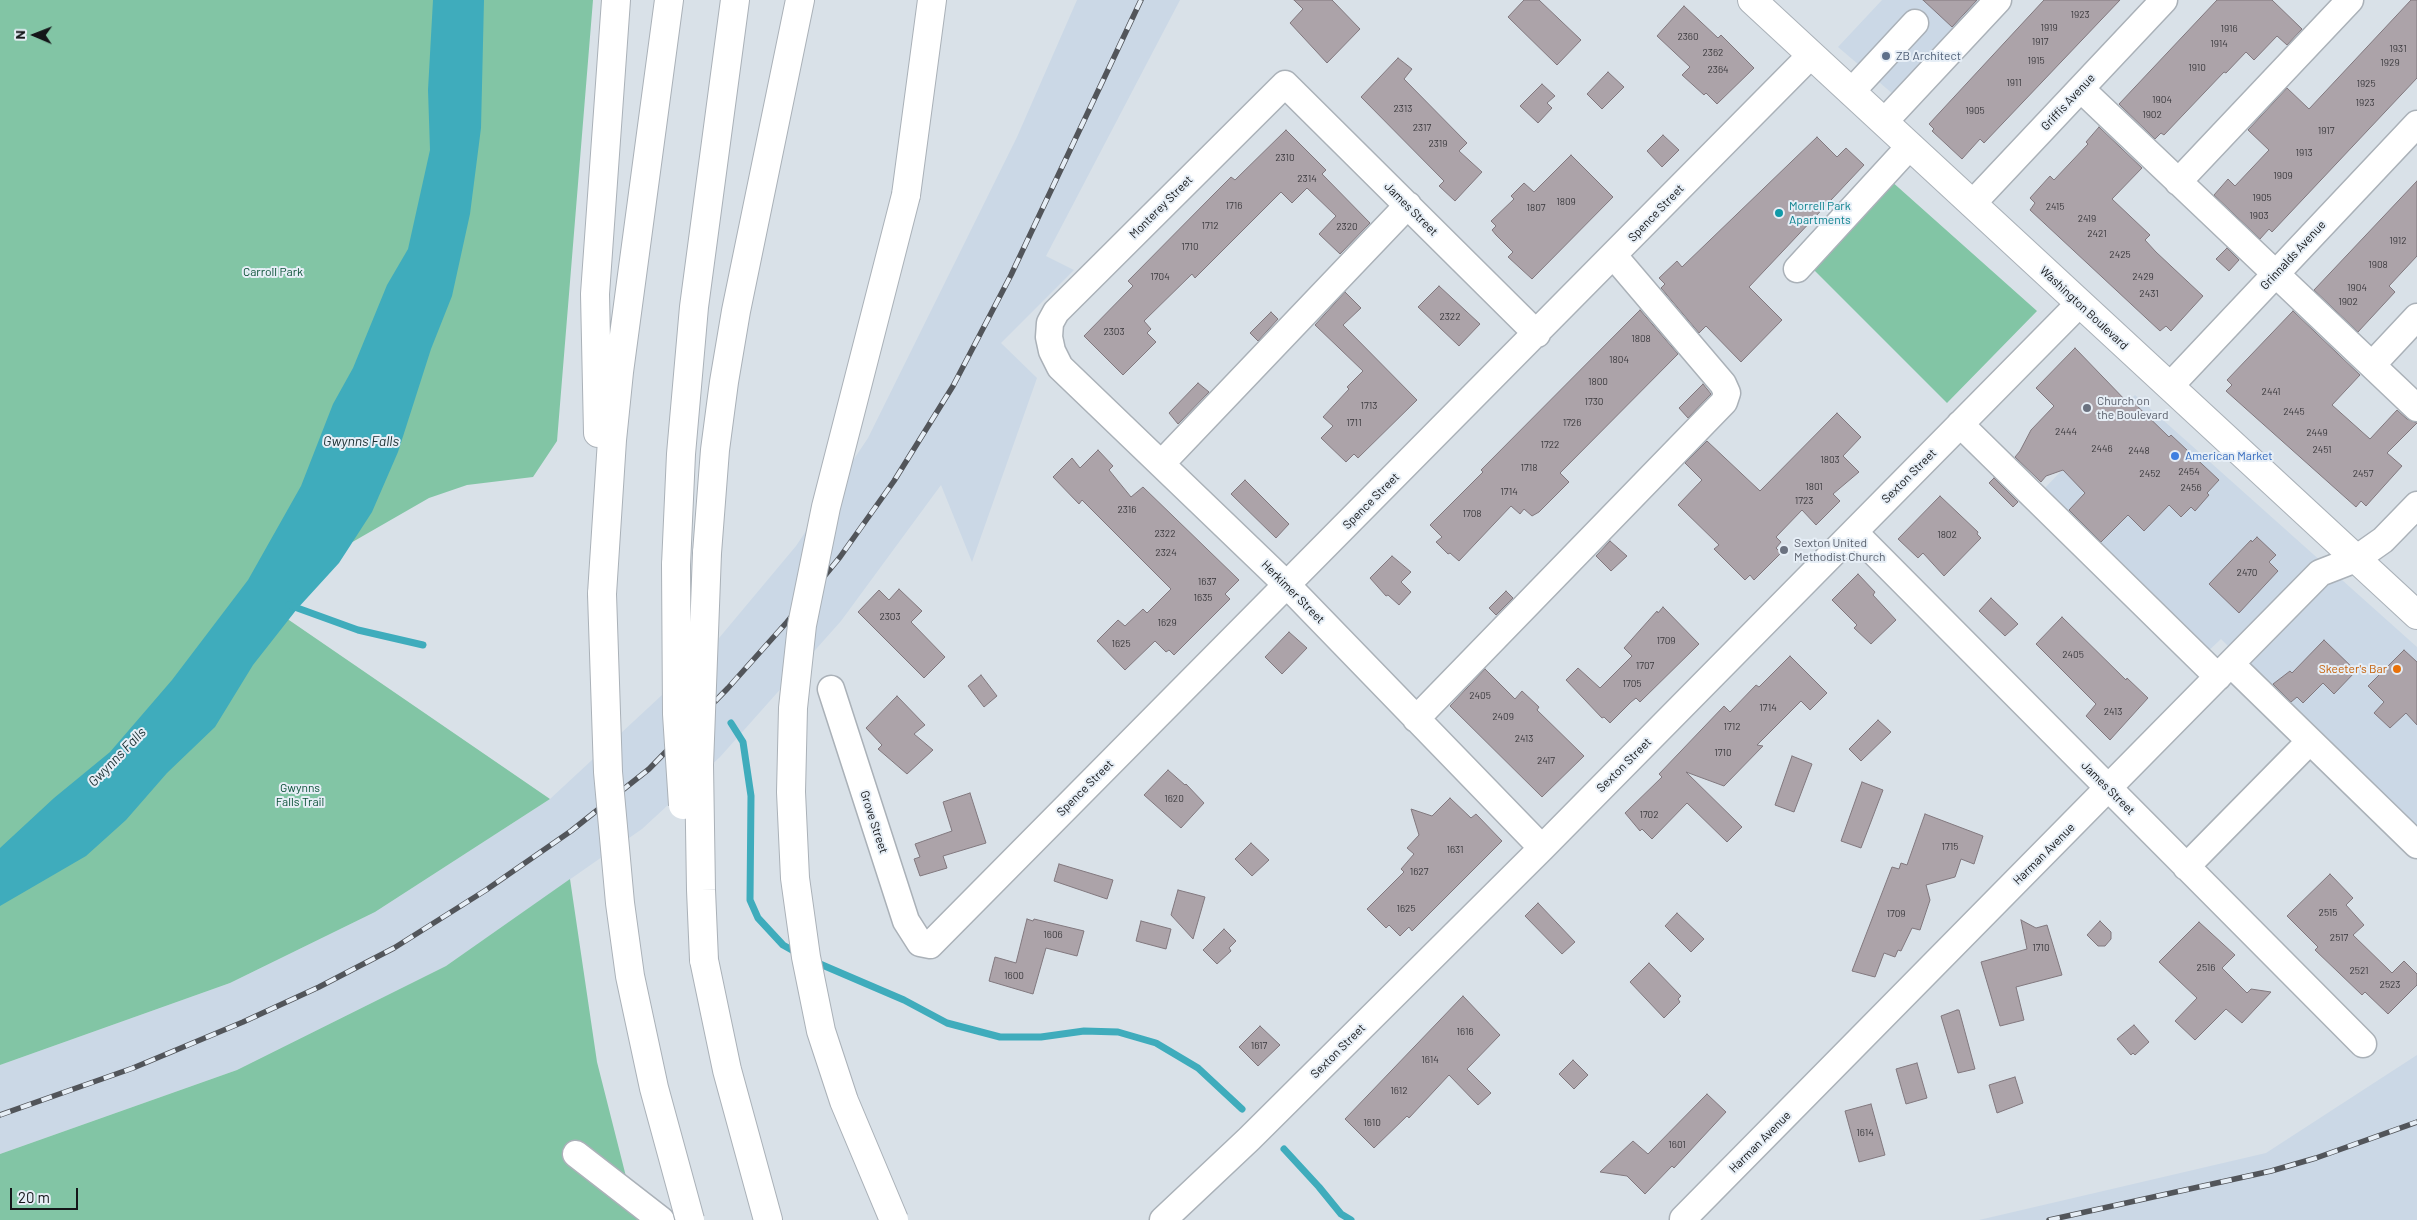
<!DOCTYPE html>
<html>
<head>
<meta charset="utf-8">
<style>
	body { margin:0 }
	#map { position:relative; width:2417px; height:1220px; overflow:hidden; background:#d9e1e8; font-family:Barlow,sans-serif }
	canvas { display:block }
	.north { position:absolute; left:10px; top:10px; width:50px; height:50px; -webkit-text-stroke:4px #e6eef6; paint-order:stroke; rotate:271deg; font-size:14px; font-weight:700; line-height:20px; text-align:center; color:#141619 }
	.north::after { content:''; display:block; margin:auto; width:18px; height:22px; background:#141619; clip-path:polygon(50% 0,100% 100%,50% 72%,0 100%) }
	.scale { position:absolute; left:10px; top:1188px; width:68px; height:22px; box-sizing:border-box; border:2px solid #141619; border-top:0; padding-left:6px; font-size:15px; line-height:18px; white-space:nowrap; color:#141619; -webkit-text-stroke:4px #e6eef6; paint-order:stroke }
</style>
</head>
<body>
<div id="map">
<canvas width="2417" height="1220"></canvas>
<div class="north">N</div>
<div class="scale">20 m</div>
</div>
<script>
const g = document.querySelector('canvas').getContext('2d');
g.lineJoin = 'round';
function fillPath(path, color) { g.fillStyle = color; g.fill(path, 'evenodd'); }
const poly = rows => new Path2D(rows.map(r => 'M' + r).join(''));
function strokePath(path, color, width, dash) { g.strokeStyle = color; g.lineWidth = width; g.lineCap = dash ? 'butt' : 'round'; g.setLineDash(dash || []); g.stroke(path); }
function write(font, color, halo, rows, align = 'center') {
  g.font = font + ' Barlow,sans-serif'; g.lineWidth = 4; g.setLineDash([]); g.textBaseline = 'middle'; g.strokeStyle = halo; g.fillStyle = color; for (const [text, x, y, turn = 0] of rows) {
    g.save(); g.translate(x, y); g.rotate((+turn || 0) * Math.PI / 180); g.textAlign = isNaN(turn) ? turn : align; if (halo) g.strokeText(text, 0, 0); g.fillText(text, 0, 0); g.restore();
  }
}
fillPath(poly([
	[1077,0,1180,0,1046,256,1074,270,1001,343,1037,378,972,562,941,485,841,621,720,757,642,829,446,966,237,1070,0,1154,0,1065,230,983,375,912,550,799,704,656,796,546,868,438,1017,137],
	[1882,0,1977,0,1980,3,1893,94,1838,47],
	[2135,395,2417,647,2417,835,2221,639,2204,655,2038,495],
	[2417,1055,2417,1220,1979,1220,2266,1153]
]), '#cbd8e6');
fillPath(poly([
	[0,0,593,0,557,441,533,477,467,485,429,498,302,571,270,607,550,799,375,912,230,983,0,1065],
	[1890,180,2037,311,1947,403,1813,269],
	[570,879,597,1062,637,1220,0,1220,0,1154,237,1070,446,966]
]), '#82c5a5');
fillPath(poly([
	[433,0,484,0,481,128,470,214,452,296,431,349,398,452,372,512,339,563,297,609,253,665,215,727,167,773,126,820,86,856,0,906,0,848,54,798,110,752,172,680,248,580,301,486,333,404,353,368,387,285,408,249,430,150,428,90]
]), '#3facbc');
strokePath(poly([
	[289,605,358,630,423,645],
	[731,723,743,742,751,796,750,900,758,918,783,945,799,954],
	[813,961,904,1000,947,1023,1000,1037,1041,1037,1084,1031,1118,1032,1156,1043,1198,1068,1242,1109],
	[1284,1149,1319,1187,1341,1214,1351,1220]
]), '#3facbc', 7);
const building = poly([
	[1294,0,1332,0,1360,29,1327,63,1290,23,1303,9,1294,0],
	[1524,0,1539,0,1581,40,1557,65,1508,17,1524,0],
	[1923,0,1977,0,1952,27,1923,0],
	[2044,0,2120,0,1984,143,1980,139,1962,159,1932,131,1934,129,1929,124,2044,0],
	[2217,0,2272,0,2302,29,2287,45,2277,36,2254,60,2246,52,2226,73,2224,72,2164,135,2161,133,2155,139,2119,104,2217,0],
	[2411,0,2417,0,2417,78,2272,232,2269,229,2260,239,2214,195,2228,179,2235,186,2269,150,2248,130,2287,88,2309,109,2411,0],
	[1684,6,1718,38,1721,35,1754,68,1717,104,1706,93,1704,95,1682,75,1690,67,1657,36,1684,6],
	[1398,58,1412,69,1404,79,1467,143,1459,151,1482,172,1455,201,1439,186,1444,181,1361,97,1398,58],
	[1608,72,1624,87,1602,109,1587,94,1608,72],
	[1542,84,1555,96,1547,103,1552,108,1538,123,1520,106,1542,84],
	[2099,127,2142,168,2112,199,2150,235,2145,240,2156,252,2203,296,2171,331,2166,326,2160,331,2030,210,2035,203,2030,198,2050,176,2054,180,2088,144,2086,142,2099,127],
	[1286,130,1326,170,1322,174,1370,223,1340,254,1319,234,1336,216,1307,188,1292,203,1281,192,1195,278,1192,274,1144,321,1151,329,1147,333,1156,342,1123,375,1084,336,1133,286,1128,281,1213,195,1231,177,1235,180,1286,130],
	[1663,135,1679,150,1662,167,1647,151,1663,135],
	[1817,137,1837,157,1846,148,1864,165,1749,287,1782,320,1741,362,1706,326,1699,333,1661,288,1665,284,1659,278,1677,261,1682,267,1817,137],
	[1571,155,1613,197,1532,279,1508,257,1513,252,1496,235,1492,230,1496,226,1491,221,1514,199,1511,196,1524,183,1534,192,1571,155],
	[2417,181,2417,256,2389,286,2395,292,2358,332,2314,290,2417,181],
	[2227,248,2239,260,2229,271,2216,259,2227,248],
	[1439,286,1480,324,1459,346,1418,307,1439,286],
	[1345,292,1361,308,1343,325,1417,400,1358,458,1354,454,1346,462,1321,438,1333,426,1323,417,1349,389,1347,387,1363,371,1315,325,1345,292],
	[1640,310,1678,354,1560,473,1569,482,1539,512,1532,516,1524,509,1520,514,1511,506,1459,561,1450,553,1448,554,1436,542,1442,537,1430,525,1483,472,1481,470,1640,310],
	[2293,311,2360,375,2332,405,2370,439,2397,410,2407,419,2417,423,2387,453,2402,466,2366,506,2361,501,2356,507,2226,391,2232,385,2227,380,2293,311],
	[1271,312,1278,319,1258,341,1250,333,1271,312],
	[2075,348,2129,404,2132,401,2169,437,2171,435,2219,480,2207,493,2209,495,2195,511,2191,507,2181,517,2169,505,2144,531,2128,515,2101,542,2069,510,2085,493,2063,470,2046,476,2041,482,2015,457,2020,451,2031,430,2054,406,2036,388,2075,348],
	[1198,383,1209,392,1178,424,1169,413,1198,383],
	[1703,384,1711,394,1688,418,1679,408,1703,384],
	[1837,413,1861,437,1843,456,1859,472,1833,494,1840,501,1816,525,1802,510,1776,537,1781,542,1776,548,1781,553,1754,580,1750,575,1745,580,1714,549,1719,545,1678,505,1702,480,1685,463,1707,441,1760,491,1837,413],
	[1098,450,1113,466,1109,470,1131,497,1143,487,1239,580,1225,594,1230,599,1174,655,1169,650,1166,652,1155,641,1125,670,1097,641,1118,620,1125,626,1143,609,1147,613,1171,589,1082,500,1079,504,1053,477,1072,458,1080,468,1098,450],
	[1994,478,2018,502,2013,507,1989,483,1994,478],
	[1245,480,1289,524,1276,538,1231,494,1245,480],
	[1940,496,1978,532,1977,534,1981,538,1944,576,1923,553,1918,558,1898,539,1940,496],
	[2257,537,2276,555,2269,562,2278,571,2239,613,2209,584,2251,540,2252,542,2257,537],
	[1610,541,1627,556,1611,571,1596,556,1610,541],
	[1392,556,1411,572,1401,582,1411,592,1399,605,1388,595,1386,596,1370,578,1392,556],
	[1858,574,1875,592,1873,595,1896,620,1871,644,1854,628,1857,625,1832,600,1858,574],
	[899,589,922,611,911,622,945,657,924,678,858,612,879,590,889,600,899,589],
	[1506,591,1513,598,1496,615,1489,608,1506,591],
	[1991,598,2018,624,2005,636,1979,611,1991,598],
	[1663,607,1699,644,1640,702,1636,698,1631,702,1610,723,1604,717,1602,718,1566,680,1578,668,1600,688,1632,656,1624,648,1657,611,1658,613,1663,607],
	[2062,617,2126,680,2127,678,2148,698,2110,740,2086,716,2096,704,2036,644,2062,617],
	[1289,632,1307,648,1282,674,1265,657,1289,632],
	[2324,640,2356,671,2334,694,2323,683,2303,703,2297,697,2291,702,2273,684,2290,671,2292,673,2324,640],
	[2404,650,2417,662,2417,725,2406,713,2390,728,2374,713,2384,702,2368,686,2404,650],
	[1790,656,1827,693,1810,710,1801,701,1757,745,1763,746,1724,786,1686,772,1742,827,1727,842,1687,803,1652,839,1642,829,1640,831,1625,813,1662,777,1659,774,1724,706,1730,712,1756,685,1759,687,1790,656],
	[1485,669,1515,699,1522,691,1539,707,1537,710,1584,756,1542,797,1450,706,1485,669],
	[981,675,997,696,984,707,968,686,981,675],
	[897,696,925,725,914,734,933,750,907,774,878,749,882,745,866,728,897,696],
	[1878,720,1891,732,1861,761,1849,749,1878,720],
	[1792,756,1812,764,1794,812,1775,805,1792,756],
	[1168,770,1185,785,1186,784,1204,803,1181,828,1144,795,1168,770],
	[1862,782,1883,790,1861,848,1841,841,1862,782],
	[970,793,986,843,943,856,947,868,920,876,914,859,920,857,915,844,952,831,943,802,970,793],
	[1450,798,1471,818,1476,814,1502,841,1412,931,1409,927,1400,936,1389,925,1386,928,1367,909,1404,872,1401,869,1414,854,1407,848,1419,835,1411,809,1432,816,1450,798],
	[1925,814,1983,836,1974,864,1961,859,1955,877,1926,885,1930,900,1920,930,1912,928,1901,951,1898,950,1895,957,1884,953,1875,977,1852,971,1892,867,1899,869,1901,863,1907,865,1925,814],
	[1251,843,1269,860,1252,876,1235,859,1251,843],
	[1059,864,1113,880,1107,899,1054,881,1059,864],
	[2330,874,2353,898,2346,905,2364,925,2353,935,2392,973,2404,961,2417,974,2417,985,2388,1014,2365,992,2362,995,2315,950,2318,947,2287,916,2330,874],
	[1178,890,1205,897,1193,939,1171,915,1178,890],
	[1538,903,1575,942,1562,954,1525,916,1538,903],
	[1677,913,1704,939,1691,952,1665,926,1677,913],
	[1027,919,1033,921,1034,919,1084,931,1077,956,1046,948,1033,994,989,981,995,957,1016,963,1027,919],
	[2021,920,2036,928,2047,925,2062,975,2016,987,2024,1020,2000,1026,1981,962,2027,949,2021,920],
	[1141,921,1171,929,1166,949,1136,941,1141,921],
	[2100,921,2111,932,2111,939,2105,946,2098,946,2087,935,2100,921],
	[2199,922,2235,955,2222,968,2247,993,2251,989,2271,992,2242,1023,2226,1009,2195,1040,2175,1021,2197,998,2159,962,2199,922],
	[1224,929,1236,941,1229,948,1231,951,1217,964,1203,950,1224,929],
	[1649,963,1681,996,1678,999,1680,1002,1664,1018,1630,982,1649,963],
	[1463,996,1500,1035,1467,1069,1491,1093,1478,1105,1449,1075,1409,1118,1407,1116,1374,1148,1345,1119,1463,996],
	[1957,1010,1959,1010,1975,1069,1958,1073,1941,1016,1957,1010],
	[2134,1025,2149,1042,2135,1055,2133,1053,2131,1055,2117,1039,2134,1025],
	[1260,1026,1280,1045,1258,1066,1239,1047,1260,1026],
	[1573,1060,1588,1075,1574,1089,1559,1074,1573,1060],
	[1917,1063,1927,1098,1906,1104,1896,1069,1917,1063],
	[2015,1077,2023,1103,1997,1113,1989,1085,2015,1077],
	[1707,1094,1726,1112,1674,1168,1672,1166,1645,1194,1627,1176,1600,1172,1633,1141,1648,1154,1707,1094],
	[1871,1104,1885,1155,1859,1162,1845,1111,1871,1104]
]);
fillPath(building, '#aca3a9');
strokePath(building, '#81787e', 1);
const minor = poly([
	[2081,89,2417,408],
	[1851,92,1915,23],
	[1884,122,1998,0],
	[2178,182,2350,0],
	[1972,204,2164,0],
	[1797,269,1910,146],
	[1537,334,1285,84,1056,312,1050,323,1049,337,1052,351,1060,367,1287,585,1542,848],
	[2372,365,2417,317],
	[2170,386,2417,124],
	[1960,424,2218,677],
	[1161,464,1408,205],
	[1854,532,2363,1044],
	[2231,664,2417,845],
	[831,689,906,921,920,943,930,945,1811,55],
	[1416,719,1724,402,1727,393,1723,384,1614,256],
	[2186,867,2310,741],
	[576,1154,661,1220],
	[1683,1219,2320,573,2356,559,2383,540,2417,505],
	[1163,1220,1249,1139,1542,848,2080,303]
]);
const major = poly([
	[1752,0,2417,615]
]);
const highway = poly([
	[906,195,932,0],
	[598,433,595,294,616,0],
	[707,553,715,450,724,382,736,311,800,0],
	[676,565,681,454,694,307,735,0],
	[602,594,612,440,619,372,669,0],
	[704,960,727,1070,768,1220]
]);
strokePath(minor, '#aab1b8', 29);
strokePath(major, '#aab1b8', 30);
strokePath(highway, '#aab1b8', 30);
strokePath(minor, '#fff', 26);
strokePath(major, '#fff', 28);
strokePath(highway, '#fff', 28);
const rail = poly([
	[0,1115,133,1068,243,1022,319,987,394,948,486,890,571,831,649,769,728,688,787,622,840,557,894,481,953,386,1011,275,1141,0],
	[2049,1220,2271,1171,2316,1158,2417,1122]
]);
strokePath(rail, '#52555a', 5.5);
strokePath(rail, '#e6eef6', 4, [11]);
const highwayBridge = poly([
	[676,565,677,714,683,805],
	[602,594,608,772,620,903,630,976,654,1088,690,1220],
	[704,960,701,890,699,765,707,553],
	[894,1220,844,1101,821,1031,806,957,795,878,791,792,793,708,802,625,826,507,906,195]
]);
strokePath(highwayBridge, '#aab1b8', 30, []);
strokePath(highwayBridge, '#fff', 28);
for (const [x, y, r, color] of [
	[1886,56,5,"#5c6f8a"],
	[1779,213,5,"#0f9aa8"],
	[2087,408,5,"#6b7280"],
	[2175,456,5,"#3f7fe0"],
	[1784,550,5,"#6b7280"],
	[2397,669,5,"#e8710a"]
]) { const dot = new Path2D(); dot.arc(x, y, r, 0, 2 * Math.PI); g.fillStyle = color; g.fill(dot); strokePath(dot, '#e6eef6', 2); }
write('10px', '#3a393d', null, [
	["1923",2080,15],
	["1919",2049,28],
	["1916",2229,29],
	["2360",1688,37],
	["1917",2040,42],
	["1914",2219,44],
	["1931",2398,49],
	["2362",1713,53],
	["1915",2036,61],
	["1929",2390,63],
	["1910",2197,68],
	["2364",1718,70],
	["1911",2014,83],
	["1925",2366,84],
	["1904",2162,100],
	["1923",2365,103],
	["2313",1403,109],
	["1905",1975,111],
	["1902",2152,115],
	["2317",1422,128],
	["1917",2326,131],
	["2319",1438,144],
	["1913",2304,153],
	["2310",1285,158],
	["1909",2283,176],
	["2314",1307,179],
	["1905",2262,198],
	["1809",1566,202],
	["1716",1234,206],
	["2415",2055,207],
	["1807",1536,208],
	["1903",2259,216],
	["2419",2087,219],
	["1712",1210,226],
	["2320",1347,227],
	["2421",2097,234],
	["1912",2398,241],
	["1710",1190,247],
	["2425",2120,255],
	["1908",2378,265],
	["1704",1160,277],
	["2429",2143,277],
	["1904",2357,288],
	["2431",2149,294],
	["1902",2348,302],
	["2322",1450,317],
	["2303",1114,332],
	["1808",1641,339],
	["1804",1619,360],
	["1800",1598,382],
	["2441",2271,392],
	["1730",1594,402],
	["1713",1369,406],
	["2445",2294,412],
	["1711",1354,423],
	["1726",1572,423],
	["2444",2066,432],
	["2449",2317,433],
	["1722",1550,445],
	["2446",2102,449],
	["2451",2322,450],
	["2448",2139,451],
	["1803",1830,460],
	["1718",1529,468],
	["2454",2189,472],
	["2452",2150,474],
	["2457",2363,474],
	["1801",1814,487],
	["2456",2191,488],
	["1714",1509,492],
	["1723",1804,501],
	["2316",1127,510],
	["1708",1472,514],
	["2322",1165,534],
	["1802",1947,535],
	["2324",1166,553],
	["2470",2247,573],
	["1637",1207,582],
	["1635",1203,598],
	["2303",890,617],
	["1629",1167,623],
	["1709",1666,641],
	["1625",1121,644],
	["2405",2073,655],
	["1707",1645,666],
	["1705",1632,684],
	["2405",1480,696],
	["1714",1768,708],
	["2413",2113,712],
	["2409",1503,717],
	["1712",1732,727],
	["2413",1524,739],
	["1710",1723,753],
	["2417",1546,761],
	["1620",1174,799],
	["1702",1649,815],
	["1715",1950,847],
	["1631",1455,850],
	["1627",1419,872],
	["1625",1406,909],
	["2515",2328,913],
	["1709",1896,914],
	["1606",1053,935],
	["2517",2339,938],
	["1710",2041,948],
	["2516",2206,968],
	["2521",2359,971],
	["1600",1014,976],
	["2523",2390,985],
	["1616",1465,1032],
	["1617",1259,1046],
	["1614",1430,1060],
	["1612",1399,1091],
	["1610",1372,1123],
	["1614",1865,1133],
	["1601",1677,1145]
]);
write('12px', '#4e5e75', '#e6eef6', [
	["ZB Architect",1896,56]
], 'left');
write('12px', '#141619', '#e6eef6', [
	["Griffis Avenue",2068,102,-47],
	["Monterey Street",1161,207,-45],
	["James Street",1411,209,45],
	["Spence Street",1656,213,-46],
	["Grinnalds Avenue",2293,255,-47],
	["Washington Boulevard",2084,308,43],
	["Sexton Street",1909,476,-45],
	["Spence Street",1371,501,-45],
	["Herkimer Street",1293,592,45],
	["Sexton Street",1624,765,-45],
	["Spence Street",1085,788,-45],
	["James Street",2108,788,45],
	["Grove Street",874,822,72],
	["Harman Avenue",2044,854,-45],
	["Sexton Street",1338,1051,-45],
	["Harman Avenue",1760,1142,-45]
]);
write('12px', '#0d838f', '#e6eef6', [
	["Morrell Park",1789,206],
	["Apartments",1789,220]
], 'left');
write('12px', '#0c5138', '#e6eef6', [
	["Carroll Park",273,272],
	["Gwynns",300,788],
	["Falls Trail",300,802]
]);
write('12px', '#5b616d', '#e6eef6', [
	["Church on",2097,401],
	["the Boulevard",2097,415],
	["Sexton United",1794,543],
	["Methodist Church",1794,557]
], 'left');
write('12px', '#366cbe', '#e6eef6', [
	["American Market",2185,456]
], 'left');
write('12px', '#c56008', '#e6eef6', [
	["Skeeter's Bar",2387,669]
], 'right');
write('italic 14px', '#1a2e31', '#e6eef6', [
	["Gwynns Falls",361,441],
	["Gwynns Falls",117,757,-46]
]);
</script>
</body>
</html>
